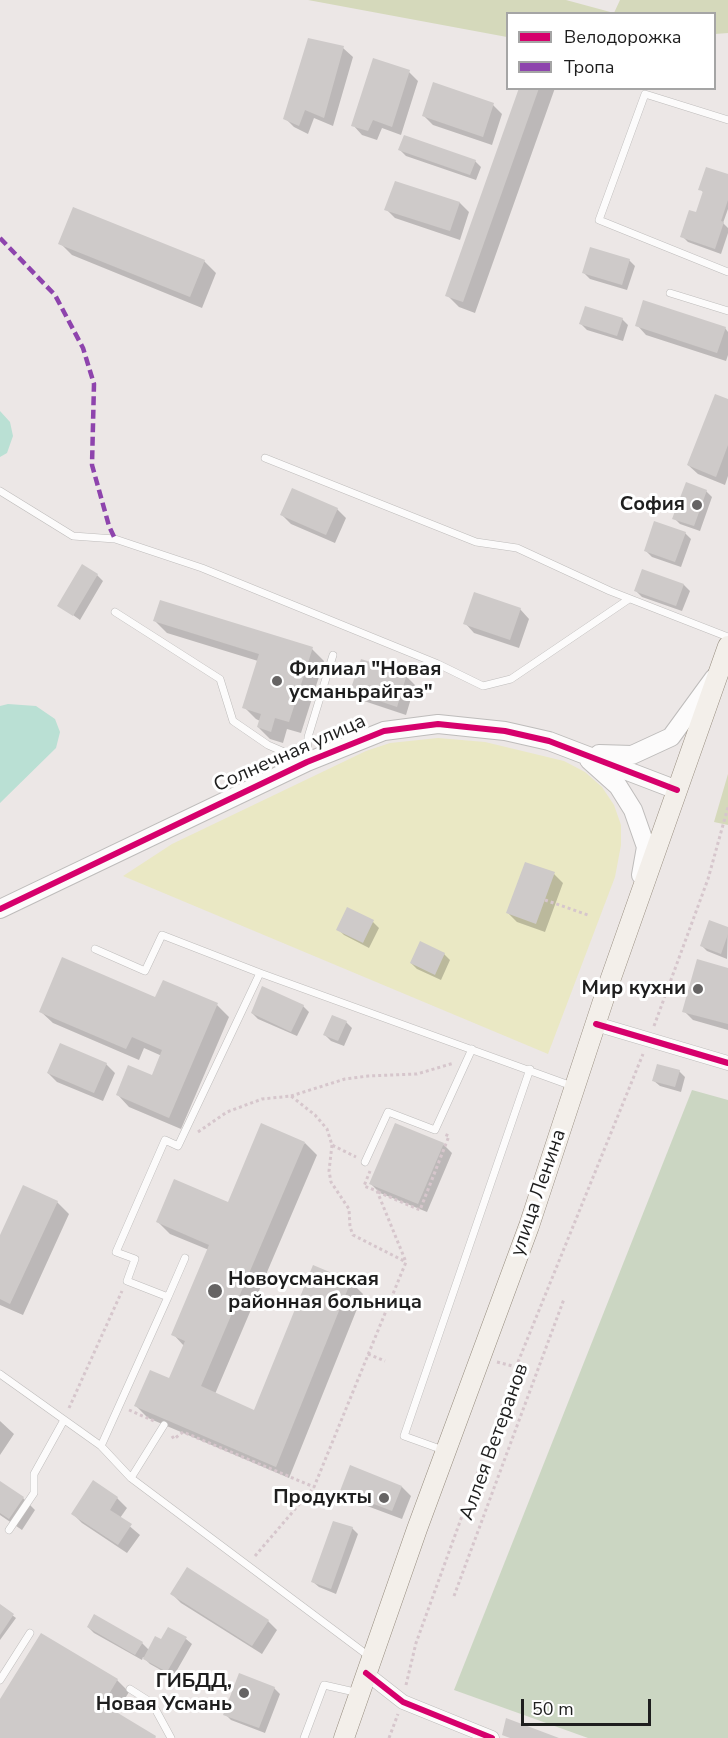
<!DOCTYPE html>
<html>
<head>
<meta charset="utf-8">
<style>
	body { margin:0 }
	#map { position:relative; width:728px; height:1738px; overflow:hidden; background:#ece7e6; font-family:"Nunito Sans",sans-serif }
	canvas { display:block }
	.legend { position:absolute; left:506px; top:12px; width:210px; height:78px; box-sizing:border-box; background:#fff; border:2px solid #a5a5a5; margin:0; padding:8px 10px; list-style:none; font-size:18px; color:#1e1e1e }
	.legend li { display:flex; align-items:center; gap:12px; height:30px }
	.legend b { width:30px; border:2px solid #a5a5a5 }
	.scale { position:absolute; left:521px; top:1699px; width:130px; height:27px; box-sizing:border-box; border:3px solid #1e1e1e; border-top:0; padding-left:8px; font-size:18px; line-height:21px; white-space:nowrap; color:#1e1e1e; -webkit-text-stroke:4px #fff; paint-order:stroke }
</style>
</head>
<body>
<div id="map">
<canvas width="728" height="1738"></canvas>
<ul class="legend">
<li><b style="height:8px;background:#d6006c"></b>Велодорожка</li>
<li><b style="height:8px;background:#8e44ad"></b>Тропа</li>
</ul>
<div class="scale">50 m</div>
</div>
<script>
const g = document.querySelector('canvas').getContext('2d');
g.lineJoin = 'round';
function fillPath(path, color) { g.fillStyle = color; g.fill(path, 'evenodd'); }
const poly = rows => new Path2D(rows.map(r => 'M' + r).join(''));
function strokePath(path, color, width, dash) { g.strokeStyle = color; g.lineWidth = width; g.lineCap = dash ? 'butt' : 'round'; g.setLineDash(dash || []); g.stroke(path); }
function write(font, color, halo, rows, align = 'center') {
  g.font = font + ' "Nunito Sans",sans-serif'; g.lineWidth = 6; g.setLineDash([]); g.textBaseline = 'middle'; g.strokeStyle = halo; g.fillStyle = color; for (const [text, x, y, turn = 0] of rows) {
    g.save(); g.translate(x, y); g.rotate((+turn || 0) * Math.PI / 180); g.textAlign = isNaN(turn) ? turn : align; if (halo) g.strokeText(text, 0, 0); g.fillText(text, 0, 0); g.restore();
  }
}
fillPath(poly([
	[438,738,485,742,564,761,585,772,602,787,614,805,621,825,621,845,615,877,548,1054,123,876,172,844,366,751,390,743]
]), '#eae8c4');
fillPath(poly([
	[308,0,566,0,614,13,620,0,728,0,728,33,715,34,714,14,508,14,507,37],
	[728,774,728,825,714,822]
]), '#d5d9bb');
fillPath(poly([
	[692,1090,728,1100,728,1738,588,1738,454,1690]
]), '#cbd6c2');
fillPath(poly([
	[0,411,10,422,13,436,7,453,0,457],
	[8,704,36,706,55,719,60,732,56,748,0,803,0,706]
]), '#bae0d4');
fillPath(poly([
	[343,48,353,57,333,126,314,118,308,134,294,127,285,118],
	[409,72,418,81,401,135,382,128,377,140,362,135,353,125],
	[521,88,555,88,475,313,459,307,447,295],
	[493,105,502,114,492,145,433,125,424,116],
	[400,150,475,161,481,167,476,180,406,156],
	[728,176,728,209,723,223,728,228,728,233,721,254,688,242,682,236,697,214,704,193,700,189],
	[396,182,460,203,469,212,460,240,395,218,386,209],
	[60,243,204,261,216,273,202,308,72,255],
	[629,260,635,266,627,290,590,279,584,273],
	[622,319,628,325,623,341,587,330,581,324],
	[637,325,725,328,728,332,728,355,726,361,646,335],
	[728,401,728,476,725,485,698,474,688,465],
	[706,491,712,497,700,531,680,524,674,518],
	[337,509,346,518,335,543,291,524,282,515],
	[685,533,691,539,681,567,652,557,646,551],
	[643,571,684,585,690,591,682,611,642,597,636,591],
	[97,575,103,581,80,620,59,605],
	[520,609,529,619,519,648,474,633,465,623],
	[155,621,312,649,324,661,301,733,287,729,283,743,270,739,258,727,260,721,256,719,244,707,258,661,167,633],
	[406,676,415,685,406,715,361,700,352,691],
	[554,874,563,883,545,932,517,922,508,913],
	[348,909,373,922,379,928,369,948,344,935,338,929],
	[728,928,727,959,707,951,701,945],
	[444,954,450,960,441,980,417,969,411,963],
	[728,969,728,1030,693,1020,684,1011],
	[156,999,217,1005,229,1017,181,1129,129,1107,117,1094,153,1077,162,1056,144,1048,139,1060,53,1023,40,1011],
	[303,1006,309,1012,297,1036,258,1019,252,1013],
	[346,1022,352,1028,344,1046,331,1041,325,1035],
	[106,1064,115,1073,103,1101,57,1082,48,1073],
	[679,1071,685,1077,681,1092,660,1086,654,1081],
	[305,1143,317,1155,215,1394,255,1412,314,1267,351,1282,363,1294,289,1478,148,1418,136,1406,170,1380,184,1346,173,1334,209,1250,170,1234,158,1222,228,1204],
	[443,1144,452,1153,427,1212,380,1193,371,1184],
	[57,1202,69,1214,23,1315,0,1305,0,1239],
	[0,1421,14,1434,0,1455],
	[0,1482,23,1498,35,1510,22,1530,0,1515],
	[94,1483,117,1498,127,1508,120,1518,140,1535,127,1553,82,1523,73,1514],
	[402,1487,411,1496,402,1519,351,1500,342,1491],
	[352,1528,358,1534,336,1594,319,1587,313,1582],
	[172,1594,268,1621,277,1630,262,1654,181,1603],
	[0,1606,16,1618,0,1640],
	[88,1627,142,1643,149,1650,162,1641,186,1639,192,1644,173,1677,150,1664,143,1657,142,1660,94,1633],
	[117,1680,129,1692,116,1713,156,1738,0,1738,0,1702],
	[274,1688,280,1694,265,1733,231,1720,225,1714]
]), '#0003');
fillPath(poly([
	[308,38,344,46,324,118,305,110,299,126,283,119],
	[373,58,410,70,392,127,373,120,368,131,351,126],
	[433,82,494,103,483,137,422,116],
	[519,88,539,88,463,302,445,296],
	[404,135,476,160,470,175,398,150],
	[706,167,728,174,728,200,721,221,724,222,715,249,680,237,689,210,696,212,703,191,698,190],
	[395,181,460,202,450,231,384,210],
	[73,207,205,260,190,297,58,244],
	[590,247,630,259,622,285,582,273],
	[643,300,726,327,717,353,635,326],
	[585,306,623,318,617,336,579,324],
	[715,394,728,399,728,445,716,477,687,465],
	[686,482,707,490,694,526,672,519],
	[292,488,338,508,326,535,280,515],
	[654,521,686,532,675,562,644,551],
	[82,564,98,574,73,616,57,606],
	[642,569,684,584,676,606,634,591],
	[474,592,521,608,510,640,463,624],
	[160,600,313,647,289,722,275,718,271,732,257,727,261,714,242,708,259,654,153,621],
	[361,659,407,674,397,707,350,691],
	[525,862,555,872,536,924,506,913],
	[347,907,374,920,363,943,336,930],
	[709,920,728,927,728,934,721,954,700,946],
	[420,941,445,953,435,975,410,963],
	[62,957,155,997,163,980,218,1003,169,1118,116,1095,128,1065,152,1075,162,1050,132,1037,126,1049,39,1012],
	[697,959,728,968,728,1024,682,1012],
	[262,986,304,1005,291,1032,251,1013],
	[332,1015,347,1021,338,1041,323,1035],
	[60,1043,107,1063,94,1093,47,1073],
	[657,1064,680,1070,675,1087,652,1081],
	[261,1123,305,1142,201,1386,254,1410,313,1265,351,1281,276,1467,134,1406,150,1370,169,1378,185,1341,171,1335,209,1245,156,1222,174,1179,228,1202],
	[395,1123,444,1143,418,1204,369,1184],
	[23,1185,58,1201,10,1304,0,1299,0,1235],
	[350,1465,402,1486,392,1511,340,1491],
	[93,1480,118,1497,110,1510,132,1524,118,1545,71,1514],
	[0,1481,24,1497,9,1519,0,1513],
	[333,1521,353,1527,331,1589,311,1582],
	[187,1567,269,1620,252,1646,170,1594],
	[0,1604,14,1614,0,1635],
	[94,1614,143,1642,135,1655,87,1627],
	[168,1627,187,1637,167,1672,143,1659,155,1636,161,1639],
	[41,1633,118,1679,103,1704,156,1736,155,1738,0,1738,0,1699],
	[239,1673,275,1687,259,1728,223,1715],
	[506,1718,559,1738,510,1738,502,1735]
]), '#cecac9');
const service = poly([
	[728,120,645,94,599,220,728,272],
	[670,293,728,311],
	[265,458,476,542,517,548,610,591,728,637],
	[0,491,73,536,115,539,202,568,438,664,483,686,511,679,629,599],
	[115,612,220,679,233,721,268,745,307,762,308,737,333,655],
	[95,949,145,971,162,935,260,973],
	[365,1162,388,1112,435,1130,472,1049],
	[168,1297,185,1258],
	[0,1374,101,1446],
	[443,1450,404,1436,530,1069],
	[131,1478,164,1425],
	[9,1530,34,1493,34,1474,64,1420],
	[370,1657,131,1478,101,1446,168,1297,127,1281,135,1259,116,1252,165,1140,178,1146,260,973,572,1086],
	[0,1680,30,1633],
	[130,1689,152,1703,171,1738],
	[304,1738,324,1685,359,1693]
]);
const minor = poly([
	[596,1024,728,1063],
	[366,1673,403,1702,492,1738]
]);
const tertiary = poly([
	[599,754,632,755,671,737,714,678],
	[589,760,618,786,633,810,646,847,641,875],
	[0,909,307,762,384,731,438,724,505,731,549,741,677,790]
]);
const secondary = poly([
	[344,1738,417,1529,529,1226,606,992,728,646]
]);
strokePath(service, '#bebcbb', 8);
strokePath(minor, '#bebcbb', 15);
strokePath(tertiary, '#bebcbb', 20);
strokePath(secondary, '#968c7e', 21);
strokePath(poly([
	[545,900,588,915],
	[654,1026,708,879,728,807],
	[291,1096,345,1079,368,1076,417,1074,454,1063],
	[198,1132,227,1112,262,1099,291,1096,315,1115,327,1129,332,1145,356,1157],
	[332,1145,329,1171,331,1182,349,1209,350,1227,353,1235,406,1262],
	[378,1192,420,1210,449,1136,444,1134],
	[368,1354,385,1361],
	[497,1362,516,1367],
	[69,1408,122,1291],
	[129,1410,154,1421],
	[172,1436,174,1439,183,1432,314,1487],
	[255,1556,314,1487,406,1262,377,1191,364,1186,370,1171],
	[454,1596,564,1299],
	[406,1685,416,1643,516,1367,643,1054],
	[389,1738,398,1714]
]), '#d6c6cc', 3, [3, 3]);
strokePath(service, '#fcfbfb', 7);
strokePath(minor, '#fcfbfb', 14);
strokePath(tertiary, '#fcfbfb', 18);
strokePath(secondary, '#f3efea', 20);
strokePath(poly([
	[0,238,55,295,83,348,94,384,92,465,109,526,115,539]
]), '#8e44ad', 4.5, [9, 4.5]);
strokePath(poly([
	[0,909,307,762,384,731,438,724,505,731,549,741,677,790],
	[596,1024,728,1063],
	[366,1673,403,1702,492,1738]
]), '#d6006c', 6);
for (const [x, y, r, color] of [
	[697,505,6,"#666464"],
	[277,681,6,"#666464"],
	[698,989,6,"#666464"],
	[215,1291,8,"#666464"],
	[384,1498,6,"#666464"],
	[244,1693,6,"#666464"]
]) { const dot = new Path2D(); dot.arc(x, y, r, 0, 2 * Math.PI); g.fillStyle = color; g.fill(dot); strokePath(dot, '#fff', 2); }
write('bold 20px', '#1e1e1e', '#fff', [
	["София",685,505],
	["Филиал \"Новая",289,670,"left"],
	["усманьрайгаз\"",289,693,"left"],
	["Мир кухни",686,989],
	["Новоусманская",228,1280,"left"],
	["районная больница",228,1303,"left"],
	["Продукты",372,1498],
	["ГИБДД,",232,1682],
	["Новая Усмань",232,1705]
], 'right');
write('20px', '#1e1e1e', '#fff', [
	["Солнечная улица",290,754,-24],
	["улица Ленина",539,1193,-71],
	["Аллея Ветеранов",495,1442,-70]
]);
</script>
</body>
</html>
